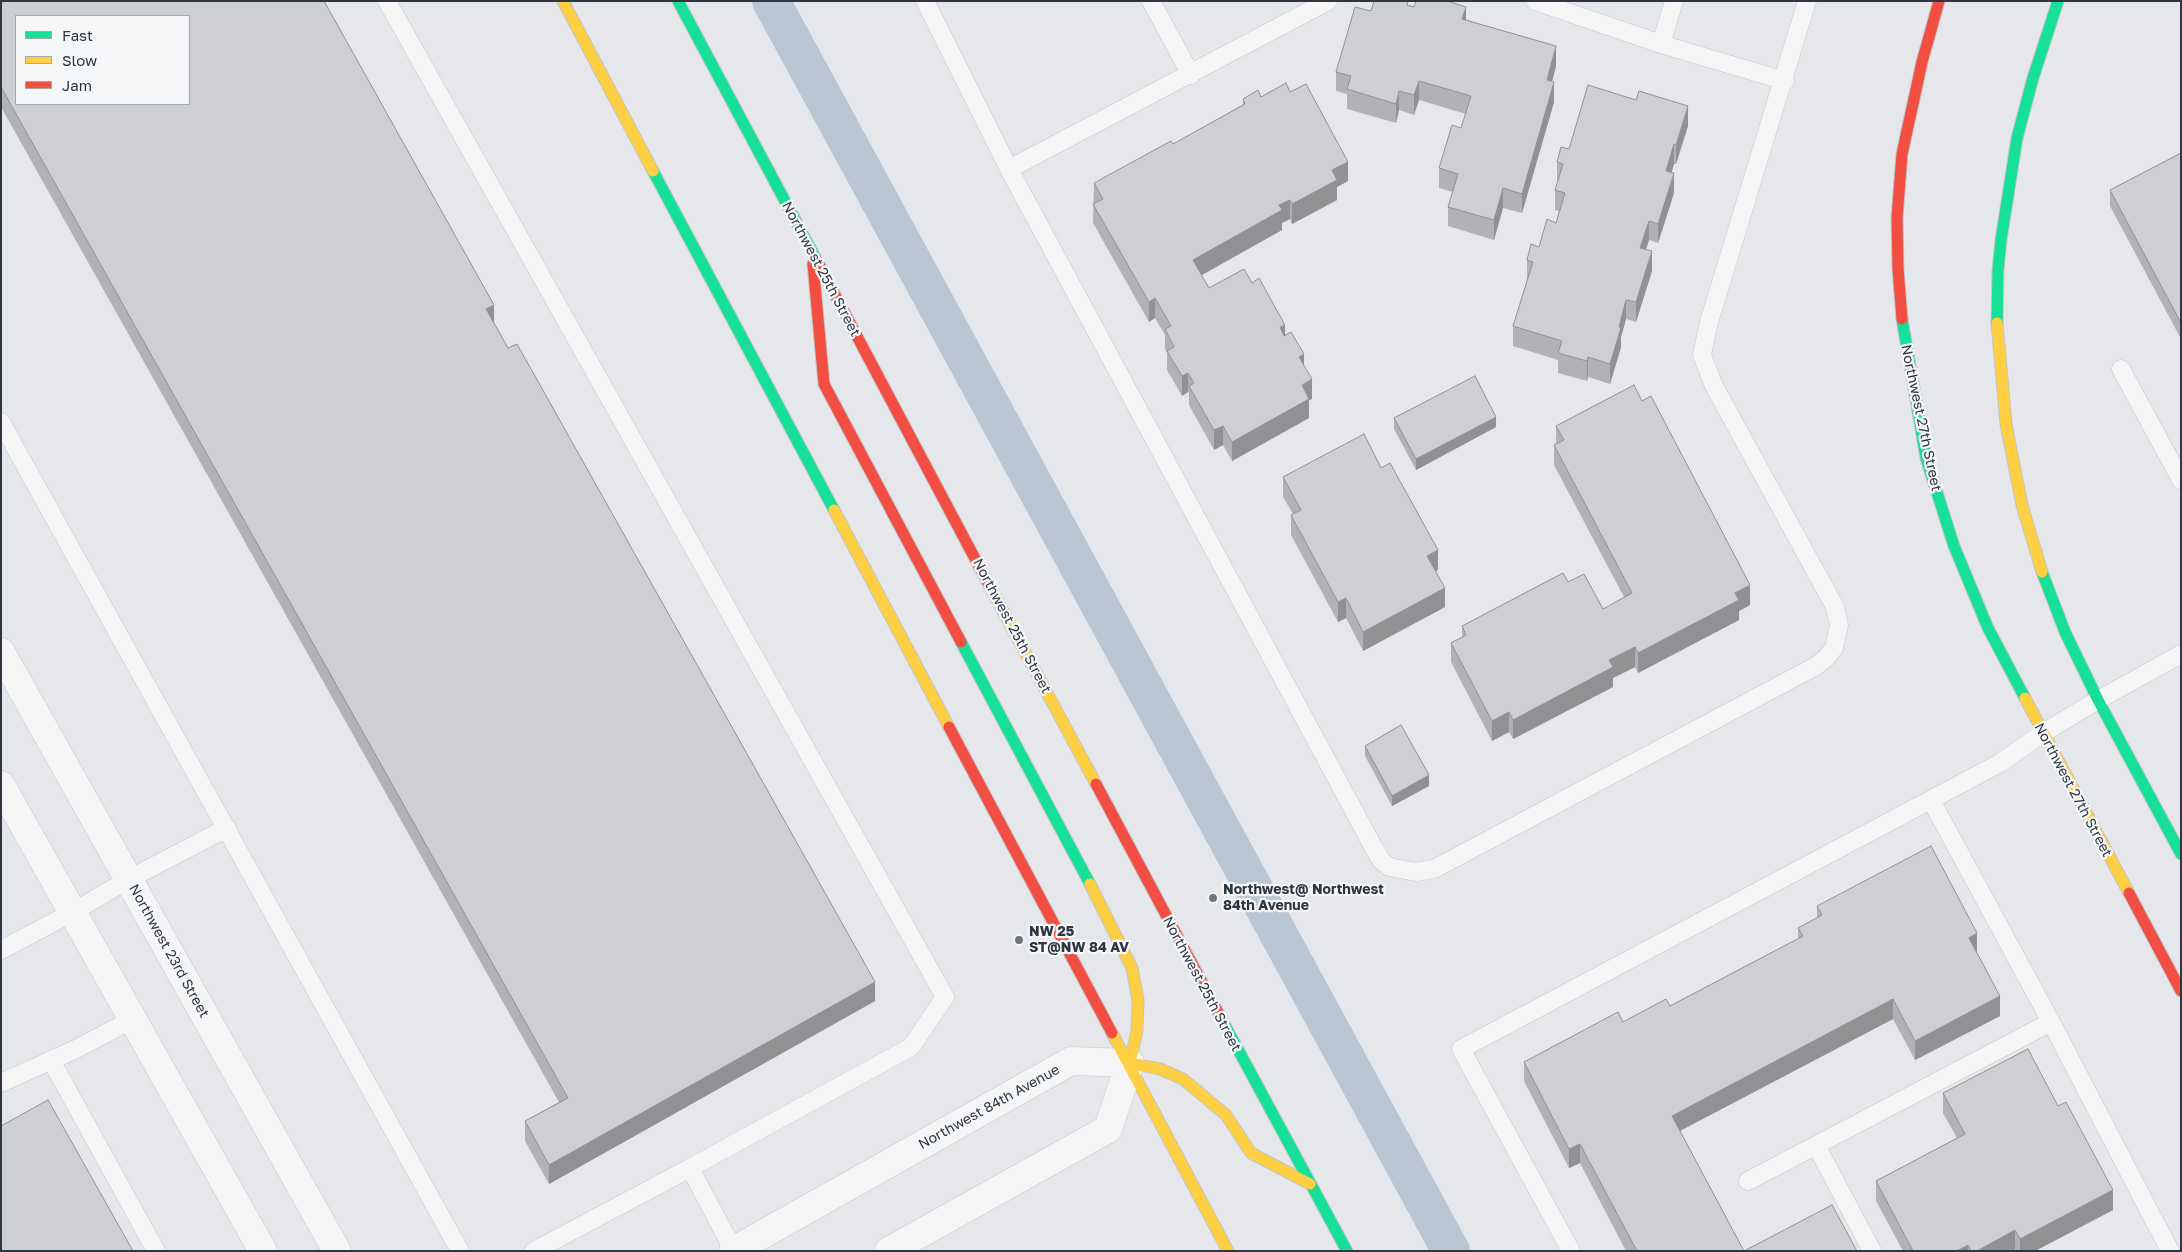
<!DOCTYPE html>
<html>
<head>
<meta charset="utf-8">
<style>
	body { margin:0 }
	#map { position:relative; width:2182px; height:1252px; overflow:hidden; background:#e5e7ea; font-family:"Golos Text",sans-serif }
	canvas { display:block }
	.frame { position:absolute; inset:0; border:2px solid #2e3642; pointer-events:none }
	.legend { position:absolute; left:15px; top:15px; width:175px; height:90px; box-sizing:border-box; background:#f4f6f8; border:1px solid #a5a9af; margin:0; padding:6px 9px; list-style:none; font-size:15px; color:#2e3642 }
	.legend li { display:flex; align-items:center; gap:10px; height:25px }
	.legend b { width:25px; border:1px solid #a5a9af }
</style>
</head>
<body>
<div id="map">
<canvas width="2182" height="1252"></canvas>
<div class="frame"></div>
<ul class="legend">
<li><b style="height:6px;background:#16e098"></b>Fast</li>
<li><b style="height:6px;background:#ffcf43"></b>Slow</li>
<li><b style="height:6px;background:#f24e42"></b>Jam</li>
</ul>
</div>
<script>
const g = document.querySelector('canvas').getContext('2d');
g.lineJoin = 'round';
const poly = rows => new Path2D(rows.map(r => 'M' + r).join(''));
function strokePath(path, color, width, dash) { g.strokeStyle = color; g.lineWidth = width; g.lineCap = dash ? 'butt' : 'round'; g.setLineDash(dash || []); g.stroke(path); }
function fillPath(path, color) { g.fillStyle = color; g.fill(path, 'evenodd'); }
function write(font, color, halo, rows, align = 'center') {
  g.font = font + ' "Golos Text",sans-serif'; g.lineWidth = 4.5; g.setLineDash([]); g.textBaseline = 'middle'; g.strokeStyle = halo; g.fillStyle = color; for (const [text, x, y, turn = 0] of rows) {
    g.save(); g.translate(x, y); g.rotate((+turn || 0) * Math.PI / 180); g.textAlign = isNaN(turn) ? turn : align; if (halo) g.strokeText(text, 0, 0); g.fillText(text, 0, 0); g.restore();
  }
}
strokePath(poly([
	[771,1,1451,1251]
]), '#b8c5d2', 38);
const lane = poly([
	[387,1,945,997,911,1047,690,1168,734,1251],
	[925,1,1009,169],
	[1151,1,1191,75],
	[1328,1,1009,169,1375,850,1381,860,1389,867,1416,872,1434,869,1816,666,1826,658,1834,648,1839,625,1835,607,1714,386,1702,355,1709,322,1807,1],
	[1535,1,1661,44],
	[1674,1,1661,44,1785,81],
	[2121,369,2181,480],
	[1,422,460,1251],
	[1931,800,2051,1022,2170,1251],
	[1,950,73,912,129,879,227,828],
	[51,1060,156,1251],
	[1,1083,76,1049,133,1019],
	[1816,1145,1872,1251],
	[1748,1181,2051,1022],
	[534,1251,690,1168],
	[1571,1251,1461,1049,2000,763,2043,733,2098,700,2181,654]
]);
const street = poly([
	[1,652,337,1251],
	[1,785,263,1251],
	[733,1251,1071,1061,1130,1063,1108,1129,889,1251]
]);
const fast = poly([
	[678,1,816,259],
	[653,171,834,510],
	[1902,319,1926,458,1954,546,1988,628,2025,698],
	[1997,323,1998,270,2001,240,2017,138,2033,78,2058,1],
	[2042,572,2065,632,2098,700,2181,854],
	[961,642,1090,884],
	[1221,1018,1347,1251]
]);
const slow = poly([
	[563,1,653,171],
	[1997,323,2006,424,2022,505,2042,572],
	[834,510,949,727],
	[989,585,1096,784],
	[2025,698,2129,893],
	[1090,884,1132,968,1138,1000,1137,1030,1130,1063],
	[1112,1033,1228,1251],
	[1130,1063,1160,1069,1183,1079,1226,1115,1251,1153,1310,1184]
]);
const jam = poly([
	[816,259,989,585],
	[813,264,824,384,961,642],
	[1902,319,1898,269,1897,218,1902,154,1922,62,1939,1],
	[949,727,1112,1033],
	[1096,784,1221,1018],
	[2129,893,2181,991]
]);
strokePath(lane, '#c4c5c8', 19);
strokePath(street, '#c4c5c8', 29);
strokePath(fast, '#c4c5c8', 13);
strokePath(slow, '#c4c5c8', 13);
strokePath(jam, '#c4c5c8', 13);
strokePath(lane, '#f5f5f6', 18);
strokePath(street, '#f5f5f6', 28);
strokePath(fast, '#16e098', 11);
strokePath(slow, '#ffcf43', 11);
strokePath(jam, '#f24e42', 11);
fillPath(poly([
	[1,1,494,323,875,1001,549,1184,525,1141,525,1121,559,1102,1,107],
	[1408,5,1466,20,1556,66,1552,82,1554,102,1522,213,1503,208,1494,240,1448,226,1448,207,1453,192,1439,188,1439,168,1461,128,1466,114,1419,100,1414,115,1399,110,1396,123,1347,109,1347,94,1336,91,1336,72,1371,11],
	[1290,92,1348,181,1337,187,1337,200,1292,224,1290,219,1282,223,1282,230,1201,275,1209,288,1285,335,1304,365,1312,399,1309,400,1309,418,1232,461,1223,445,1214,450,1189,405,1189,393,1188,392,1182,396,1167,370,1167,353,1165,349,1165,335,1155,318,1149,322,1093,223,1094,183,1173,144,1243,105,1243,99],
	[1688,126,1676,164,1674,164,1671,173,1674,193,1658,243,1649,240,1646,249,1652,271,1636,322,1626,319,1621,337,1621,347,1610,384,1588,377,1587,381,1558,373,1558,360,1513,346,1513,326,1527,280,1527,260,1539,247,1556,223,1559,211,1555,210,1555,190,1558,182,1557,182,1557,162,1569,149],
	[2181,153,2181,339,2110,206,2110,190],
	[1394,418,1496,427,1416,470,1394,429],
	[1556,426,1750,605,1739,611,1739,620,1638,673,1635,667,1613,678,1613,687,1513,739,1509,732,1492,741,1451,662,1451,643,1462,637,1462,626,1568,582,1603,609,1624,597,1554,465,1554,445,1556,444],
	[1381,468,1438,570,1436,571,1445,607,1363,651,1346,618,1338,622,1291,535,1291,515,1293,514,1283,497,1283,477],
	[1365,746,1429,786,1392,806,1365,756],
	[1817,906,1977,953,2000,1016,1915,1060,1893,1019,1680,1131,1744,1251,1626,1251,1580,1163,1569,1168,1524,1081,1524,1062,1623,1022,1670,1006,1798,939,1798,928,1817,918],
	[1943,1093,2058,1106,2113,1210,2035,1251,2016,1251,2015,1250,2014,1251,1903,1251,1876,1201,1876,1181,1957,1138,1943,1113]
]), '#b1b2b5');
fillPath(poly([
	[1466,7,1466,27,1462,19],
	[1556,46,1556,66,1547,100,1547,80],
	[1419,81,1419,100,1414,115,1414,95],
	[1554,82,1554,102,1522,213,1522,194],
	[1399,91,1399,110,1396,123,1396,104],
	[1688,106,1688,126,1676,164,1676,145],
	[1674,144,1674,164,1666,191,1666,171],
	[1348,162,1348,181,1337,187,1337,200,1292,224,1292,204,1332,170],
	[1674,173,1674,193,1658,243,1658,224],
	[1503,188,1503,208,1494,240,1494,220],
	[1290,200,1290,219,1282,223,1282,230,1193,280,1193,260,1279,205],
	[1649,221,1649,240,1640,267,1640,248],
	[1652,251,1652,271,1636,322,1636,302],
	[1155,298,1155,318,1149,322,1149,302],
	[1626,300,1626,319,1621,337,1621,347,1610,384,1610,364,1619,327],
	[494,305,494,324,486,309],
	[1285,325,1285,344,1280,327],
	[1304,354,1304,374,1299,357],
	[1588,357,1588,377,1587,381,1587,361],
	[1188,373,1188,392,1182,396,1182,376],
	[1312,379,1312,399,1309,400,1309,418,1232,461,1232,442,1302,385],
	[1496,417,1496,427,1416,470,1416,459],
	[1223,426,1223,445,1214,450,1214,430],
	[1438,550,1438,570,1427,575,1427,556],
	[1750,585,1750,605,1739,611,1739,620,1638,673,1638,653,1735,593],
	[1445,588,1445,607,1363,651,1363,632],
	[1346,598,1346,618,1338,622,1338,602],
	[1635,647,1635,667,1613,678,1613,687,1513,739,1513,720,1609,660],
	[1509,712,1509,732,1492,741,1492,721],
	[1429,775,1429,786,1392,806,1392,796],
	[1977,933,1977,953,1969,957,1969,938],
	[875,982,875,1001,549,1184,549,1165],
	[2000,996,2000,1016,1915,1060,1915,1041],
	[1893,999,1893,1019,1672,1135,1672,1116],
	[1580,1144,1580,1163,1569,1168,1569,1149],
	[2113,1190,2113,1210,2035,1251,2020,1251,2020,1239],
	[2015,1230,2015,1250,2014,1251,1977,1251],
	[1968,1245,1968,1251,1957,1251]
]), '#909193');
const building = poly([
	[1,1,324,1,494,305,486,309,508,348,517,344,875,982,549,1165,525,1121,568,1098,1,87,1,1],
	[16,16,189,16,189,104,16,104,16,16],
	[1374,1,1407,1,1408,2,1407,5,1414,7,1416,1,1447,1,1466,7,1462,19,1556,46,1547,80,1554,82,1522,194,1503,188,1494,220,1448,207,1458,174,1439,168,1452,125,1461,128,1471,96,1419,81,1414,95,1399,91,1396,104,1347,89,1351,76,1336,72,1355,7,1371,11,1374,1],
	[1286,83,1290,92,1306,84,1348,162,1332,170,1337,180,1292,204,1290,200,1279,205,1282,210,1193,260,1209,288,1244,269,1252,283,1259,278,1285,325,1280,327,1284,336,1291,332,1304,354,1299,357,1312,379,1302,385,1309,399,1232,442,1223,426,1214,430,1189,386,1194,383,1188,373,1182,376,1167,351,1174,347,1165,329,1171,326,1155,298,1149,302,1093,204,1103,199,1094,183,1171,141,1173,144,1245,104,1243,99,1258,90,1261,97,1286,83],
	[1588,85,1636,100,1639,91,1688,106,1676,145,1674,144,1666,171,1674,173,1658,224,1649,221,1640,248,1652,251,1636,302,1626,300,1619,327,1621,328,1610,364,1588,357,1587,361,1558,353,1562,341,1513,326,1533,262,1527,260,1531,244,1539,247,1547,219,1556,223,1565,193,1555,190,1563,164,1557,162,1561,147,1569,149,1588,85],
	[2181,153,2181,323,2110,190,2181,153],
	[1475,376,1496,417,1416,459,1394,418,1475,376],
	[1634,385,1642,401,1651,396,1750,585,1735,593,1739,600,1638,653,1635,647,1609,660,1613,667,1513,720,1509,712,1492,721,1451,643,1466,635,1462,626,1563,573,1568,582,1584,574,1603,609,1632,593,1554,445,1564,440,1556,426,1634,385],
	[1364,434,1381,468,1390,463,1438,550,1427,556,1445,588,1363,632,1346,598,1338,602,1291,515,1301,510,1283,477,1364,434],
	[1401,725,1429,775,1392,796,1365,746,1401,725],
	[1931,846,1977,933,1969,938,2000,996,1915,1041,1893,999,1672,1116,1744,1251,1637,1251,1580,1144,1569,1149,1524,1062,1618,1012,1623,1022,1666,999,1670,1006,1803,936,1798,928,1822,915,1817,906,1931,846],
	[2028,1049,2058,1106,2066,1102,2113,1190,2020,1239,2015,1230,1977,1251,1971,1251,1968,1245,1957,1251,1913,1251,1876,1181,1965,1134,1943,1093,2028,1049],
	[48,1100,133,1251,1,1251,1,1126,48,1100],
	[1832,1205,1857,1251,1744,1251,1832,1205]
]);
fillPath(building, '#cecfd2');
strokePath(building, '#909193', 1);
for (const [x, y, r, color] of [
	[1213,898,5,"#6e747d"],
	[1019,940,5,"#6e747d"]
]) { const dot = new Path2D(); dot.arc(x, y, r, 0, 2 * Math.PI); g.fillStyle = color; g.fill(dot); strokePath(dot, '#f4f6f8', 2); }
write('14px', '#2e3642', '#f4f6f8', [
	["Northwest 25th Street",821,269,62],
	["Northwest 27th Street",1921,418,78],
	["Northwest 25th Street",1012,626,62],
	["Northwest 27th Street",2073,790,62],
	["Northwest 23rd Street",169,951,61],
	["Northwest 25th Street",1202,984,62],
	["Northwest 84th Avenue",989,1107,-29]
]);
write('bold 14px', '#2e3642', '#f4f6f8', [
	["Northwest@ Northwest",1223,890],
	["84th Avenue",1223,906],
	["NW 25",1029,932],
	["ST@NW 84 AV",1029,948]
], 'left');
</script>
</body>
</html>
